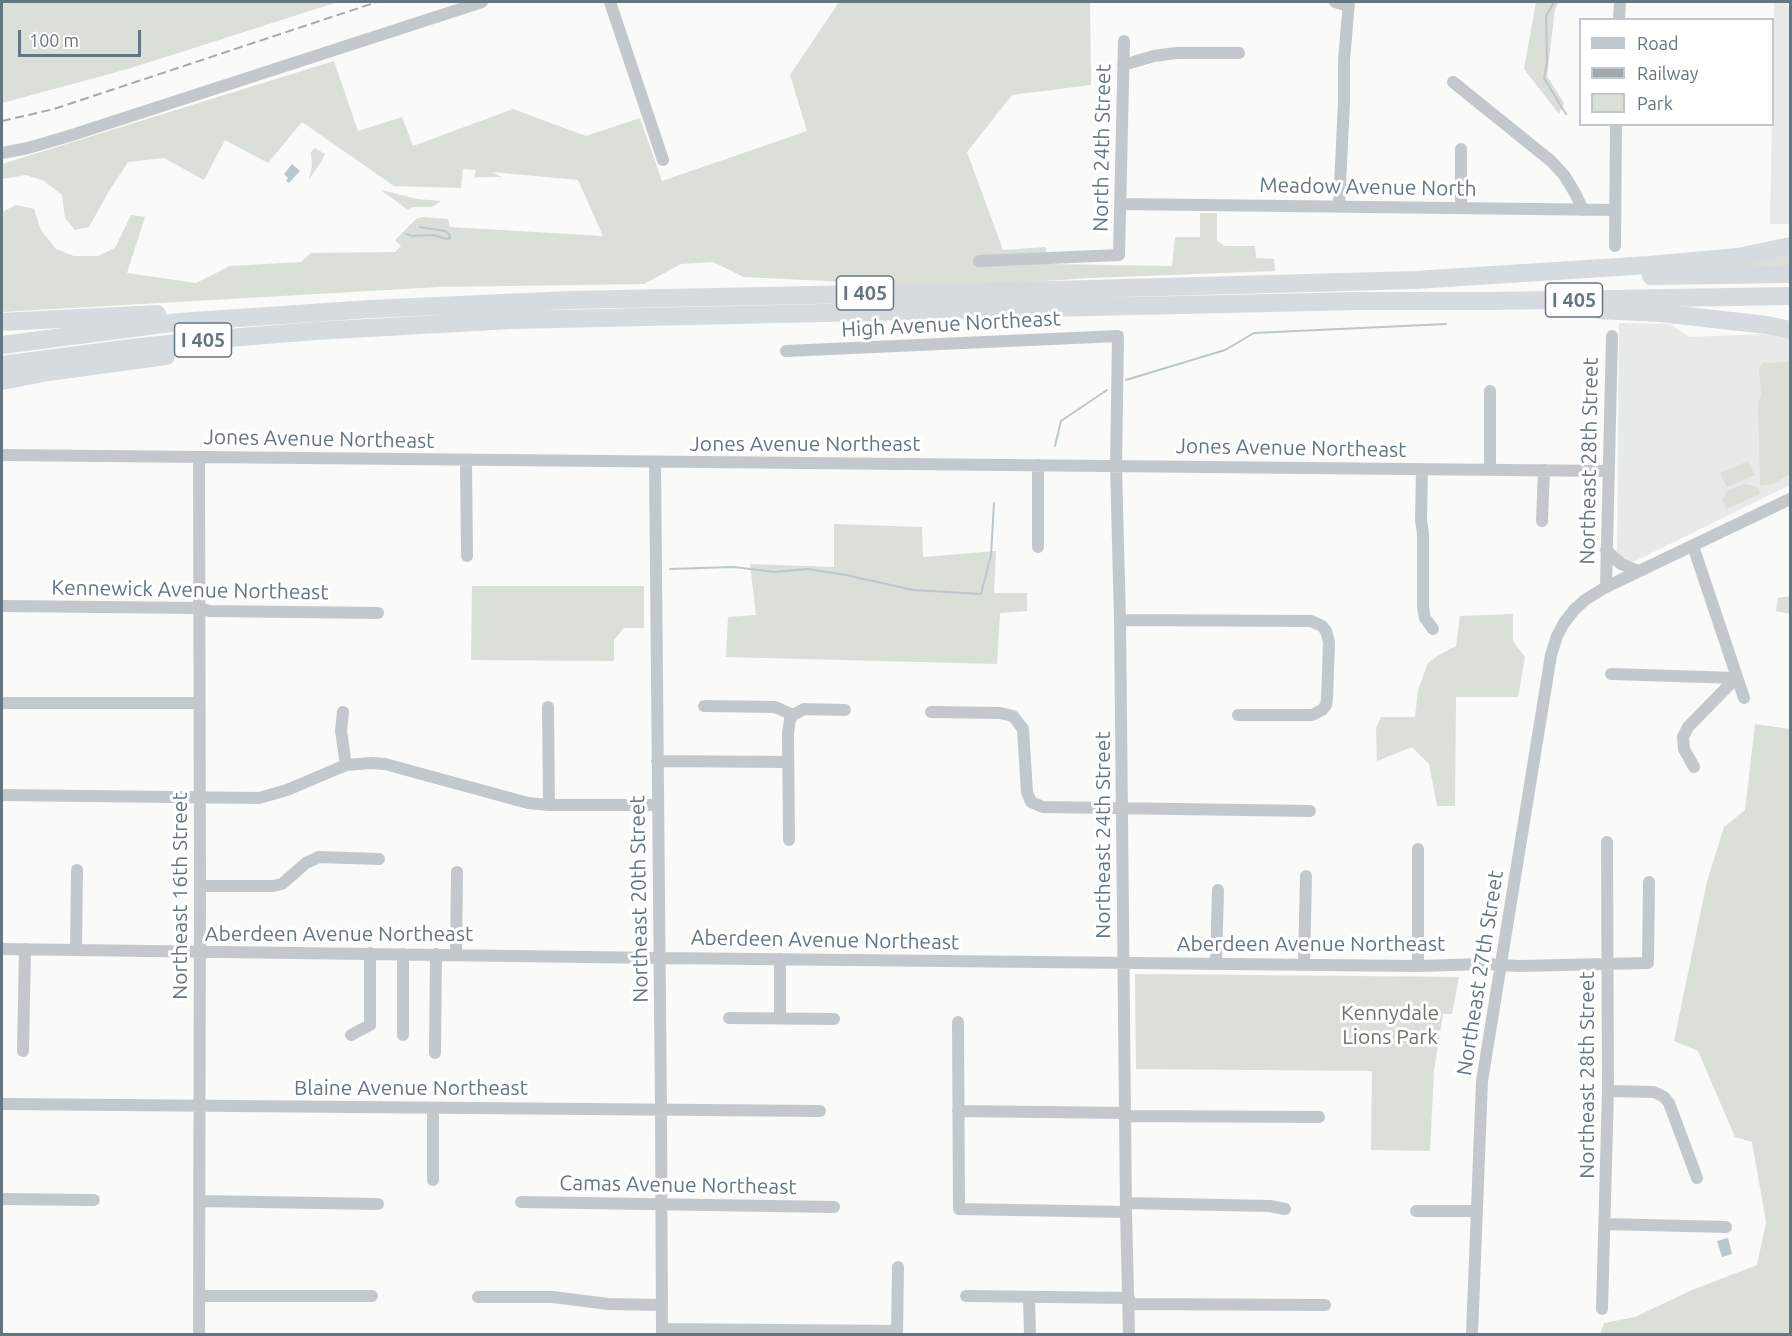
<!DOCTYPE html>
<html>
<head>
<meta charset="utf-8">
<style>
	body { margin:0 }
	#map { position:relative; width:1792px; height:1336px; overflow:hidden; background:#fafaf8; font-family:Ubuntu,sans-serif }
	canvas { display:block }
	.frame { position:absolute; inset:0; border:3px solid #657683; pointer-events:none }
	.legend { position:absolute; left:1579px; top:18px; width:195px; height:108px; box-sizing:border-box; background:#fff; border:2px solid #c1c8cd; margin:0; padding:8px 10px; list-style:none; font-size:18px; color:#657683 }
	.legend li { display:flex; align-items:center; gap:12px; height:30px }
	.legend b { width:30px; border:2px solid #c1c8cd }
	.scale { position:absolute; left:18px; top:30px; width:123px; height:27px; box-sizing:border-box; border:3px solid #657683; border-top:0; padding-left:8px; font-size:18px; line-height:21px; white-space:nowrap; color:#657683; -webkit-text-stroke:4px #fff; paint-order:stroke }
</style>
</head>
<body>
<div id="map">
<canvas width="1792" height="1336"></canvas>
<div class="frame"></div>
<ul class="legend">
<li><b style="height:8px;background:#c3c8cc"></b>Road</li>
<li><b style="height:8px;background:#a2aab0"></b>Railway</li>
<li><b style="height:16px;background:#dadfd7"></b>Park</li>
</ul>
<div class="scale">100 m</div>
</div>
<script>
const g = document.querySelector('canvas').getContext('2d');
g.lineJoin = 'round';
function fillPath(path, color) { g.fillStyle = color; g.fill(path, 'evenodd'); }
const poly = rows => new Path2D(rows.map(r => 'M' + r).join(''));
function strokePath(path, color, width, dash) { g.strokeStyle = color; g.lineWidth = width; g.lineCap = dash ? 'butt' : 'round'; g.setLineDash(dash || []); g.stroke(path); }
function write(font, color, halo, rows, align = 'center') {
  g.font = font + ' Ubuntu,sans-serif'; g.lineWidth = 6; g.setLineDash([]); g.textBaseline = 'middle'; g.strokeStyle = halo; g.fillStyle = color; for (const [text, x, y, turn = 0] of rows) {
    g.save(); g.translate(x, y); g.rotate((+turn || 0) * Math.PI / 180); g.textAlign = isNaN(turn) ? turn : align; if (halo) g.strokeText(text, 0, 0); g.fillText(text, 0, 0); g.restore();
  }
}
fillPath(poly([
	[1774,2,1790,2,1790,224,1770,224],
	[1619,323,1670,324,1689,337,1764,334,1790,339,1790,485,1635,561,1628,562,1620,556,1617,551]
]), '#e8e9e9');
fillPath(poly([
	[2,2,338,2,128,69,2,103],
	[839,2,1093,2,1090,3,1091,85,1012,95,967,152,1003,250,1046,247,1046,264,1172,266,1175,237,1200,237,1200,213,1217,213,1217,241,1225,246,1255,246,1256,258,1274,259,1275,271,1090,278,951,287,744,277,713,262,681,264,644,284,439,287,2,312,2,212,16,205,34,209,41,230,56,249,74,256,98,256,115,248,131,215,145,217,127,273,196,283,230,266,301,262,311,253,395,252,401,246,395,240,416,219,422,217,448,219,450,227,603,236,578,180,492,172,502,177,481,177,474,178,476,170,463,169,461,188,394,186,302,122,268,163,225,140,204,180,164,158,128,162,109,191,89,227,75,230,65,218,62,195,44,181,26,175,2,179,2,164,334,61,358,131,402,117,413,146,513,109,586,136,640,118,662,181,807,131,790,75],
	[1536,2,1559,2,1555,9,1547,76,1564,103,1559,114,1524,69],
	[315,148,325,154,322,161,309,179,312,166,311,152],
	[381,190,417,199,441,201,432,207,412,207,408,210],
	[1790,255,1790,265,1730,267],
	[1790,362,1790,474,1772,484,1760,486,1758,403,1761,395,1759,368,1763,363],
	[1748,461,1755,475,1727,487,1720,473],
	[1744,484,1758,487,1760,494,1726,509,1722,500,1727,491],
	[834,524,922,527,923,557,996,551,994,593,1027,593,1027,611,1000,613,997,664,726,657,728,617,756,615,750,564,834,567],
	[472,586,644,586,644,628,624,628,614,640,614,661,471,660],
	[1790,596,1790,614,1776,611,1778,598],
	[1513,614,1513,641,1525,657,1518,697,1456,697,1455,806,1437,806,1429,764,1412,747,1377,761,1376,728,1381,717,1415,717,1418,690,1428,663,1439,655,1456,646,1460,616],
	[1755,724,1790,729,1790,1334,1600,1334,1604,1323,1635,1317,1692,1290,1757,1265,1766,1222,1752,1142,1735,1137,1698,1051,1674,1041,1707,881,1724,827,1745,810],
	[1135,974,1459,977,1452,1014,1443,1014,1434,1071,1430,1151,1371,1150,1372,1071,1136,1069]
]), '#dadfd7');
fillPath(poly([
	[292,164,300,171,289,183,286,181,288,178,284,174],
	[1728,1238,1732,1254,1722,1257,1717,1241]
]), '#bbc7cb');
strokePath(poly([
	[1554,2,1546,16,1547,63,1544,78,1566,114],
	[406,234,412,236,433,235,447,239,450,238,449,234,445,231,420,227],
	[1126,380,1225,350,1254,333,1446,324],
	[1055,446,1061,421,1107,390],
	[670,569,734,567,774,572,808,569,846,575,913,590,981,594,991,555,994,503]
]), '#bbc7cb', 2);
strokePath(poly([
	[610,2,663,160],
	[1335,2,1348,6],
	[1619,20,1620,2],
	[1123,65,1154,56,1176,53,1239,53],
	[1453,82,1551,161,1564,175,1575,193,1583,210],
	[2,153,28,148,72,135,482,2],
	[1120,204,1615,210],
	[1339,206,1344,102,1344,60,1349,2],
	[1461,208,1461,149],
	[1615,246,1616,124],
	[979,261,1119,255,1124,41],
	[786,351,1118,336,1116,466,1120,620,1126,1212,1129,1334],
	[1490,391,1490,470],
	[2,455,1607,471],
	[466,460,467,556],
	[655,462,661,1109,662,1334],
	[1422,469,1421,521,1423,533,1423,607,1425,618,1433,629],
	[1542,521,1544,470],
	[1693,546,1744,698],
	[1038,547,1038,465],
	[1606,550,1621,564,1639,571],
	[1606,587,1612,336],
	[2,606,199,608,210,611,378,613],
	[1120,620,1311,621,1322,626,1326,631,1329,642,1327,699,1326,705,1322,710,1312,715,1238,715],
	[1611,674,1736,678],
	[2,703,199,703],
	[704,706,775,707,793,715,804,709,845,710],
	[548,707,549,805],
	[343,712,341,731,346,765],
	[931,712,1000,713,1013,716,1023,729,1027,792,1031,802,1043,807,1310,811],
	[657,761,788,762],
	[1694,767,1684,749,1683,737,1688,727,1736,678],
	[2,795,259,798,287,790,346,765,371,763,385,764,528,803,549,805,658,805],
	[789,840,788,733,790,720,793,715],
	[200,886,273,886,282,884,306,863,319,857,379,859],
	[2,949,659,958,1418,966,1485,964,1519,966,1648,963,1649,882],
	[76,950,77,870],
	[456,954,457,872],
	[1216,963,1218,890],
	[1304,964,1306,876],
	[1418,966,1418,849],
	[729,1018,834,1019],
	[780,1018,780,959],
	[958,1022,959,1209,1126,1212],
	[351,1035,370,1025,370,953],
	[403,1035,403,954],
	[23,1051,25,949],
	[435,1053,436,954],
	[1608,1091,1654,1092,1664,1097,1669,1103,1697,1178],
	[2,1104,820,1111],
	[433,1108,433,1180],
	[958,1111,1125,1113],
	[1125,1116,1319,1117],
	[2,1199,94,1200],
	[200,1201,378,1204],
	[521,1202,834,1207],
	[1126,1203,1270,1206,1285,1209],
	[1416,1211,1477,1211],
	[1605,1224,1726,1227],
	[199,1296,372,1296],
	[966,1296,1129,1298],
	[478,1297,553,1297,608,1304,662,1305],
	[1029,1298,1030,1334],
	[1129,1304,1325,1305],
	[1602,1309,1608,1091,1607,842],
	[662,1329,897,1331],
	[199,1334,200,886,199,457],
	[897,1334,898,1267],
	[1472,1334,1482,1081,1551,655,1557,636,1564,623,1574,610,1585,600,1606,587,1790,499]
]), '#c3c8cc', 12);
strokePath(poly([
	[1651,276,1790,274],
	[1599,310,1660,313,1767,325,1790,330],
	[2,322,157,314],
	[2,345,179,322,370,309,570,300,1054,290,1415,280,1649,265,1738,257,1790,246],
	[2,365,131,348,216,339,315,331,512,320,1358,301,1492,301,1790,296],
	[2,381,48,372,166,356]
]), '#d6dbdf', 18);
strokePath(poly([
	[2,121,54,109,377,2]
]), '#a2aab0', 2, [9, 4.5]);
for (const [x, y, w] of [
	[865,293,57],
	[1574,300,57],
	[203,340,57]
]) { const box = new Path2D(); box.roundRect(x - w / 2, y - 17, w, 34, 4.5); g.fillStyle = '#fff'; g.fill(box); strokePath(box, '#657683', 1.5); }
write('bold 20px', '#657683', null, [
	["I 405",865,293],
	["I 405",1574,300],
	["I 405",203,340]
]);
write('21px', '#657683', '#fff', [
	["North 24th Street",1102,148,-89],
	["Meadow Avenue North",1368,187,1],
	["High Avenue Northeast",951,324,-3],
	["Jones Avenue Northeast",319,439,1],
	["Jones Avenue Northeast",805,444],
	["Jones Avenue Northeast",1291,448,1],
	["Northeast 28th Street",1589,461,-89],
	["Kennewick Avenue Northeast",190,590,1],
	["Northeast 24th Street",1103,835,-90],
	["Northeast 16th Street",180,896,-90],
	["Northeast 20th Street",639,899,-91],
	["Aberdeen Avenue Northeast",339,934],
	["Aberdeen Avenue Northeast",825,940,1],
	["Aberdeen Avenue Northeast",1311,944],
	["Northeast 27th Street",1480,973,-81],
	["Northeast 28th Street",1587,1075,-90],
	["Blaine Avenue Northeast",411,1088],
	["Camas Avenue Northeast",678,1185,1]
]);
write('21px', '#687a64', '#fff', [
	["Kennydale",1390,1013],
	["Lions Park",1390,1037]
]);
</script>
</body>
</html>
